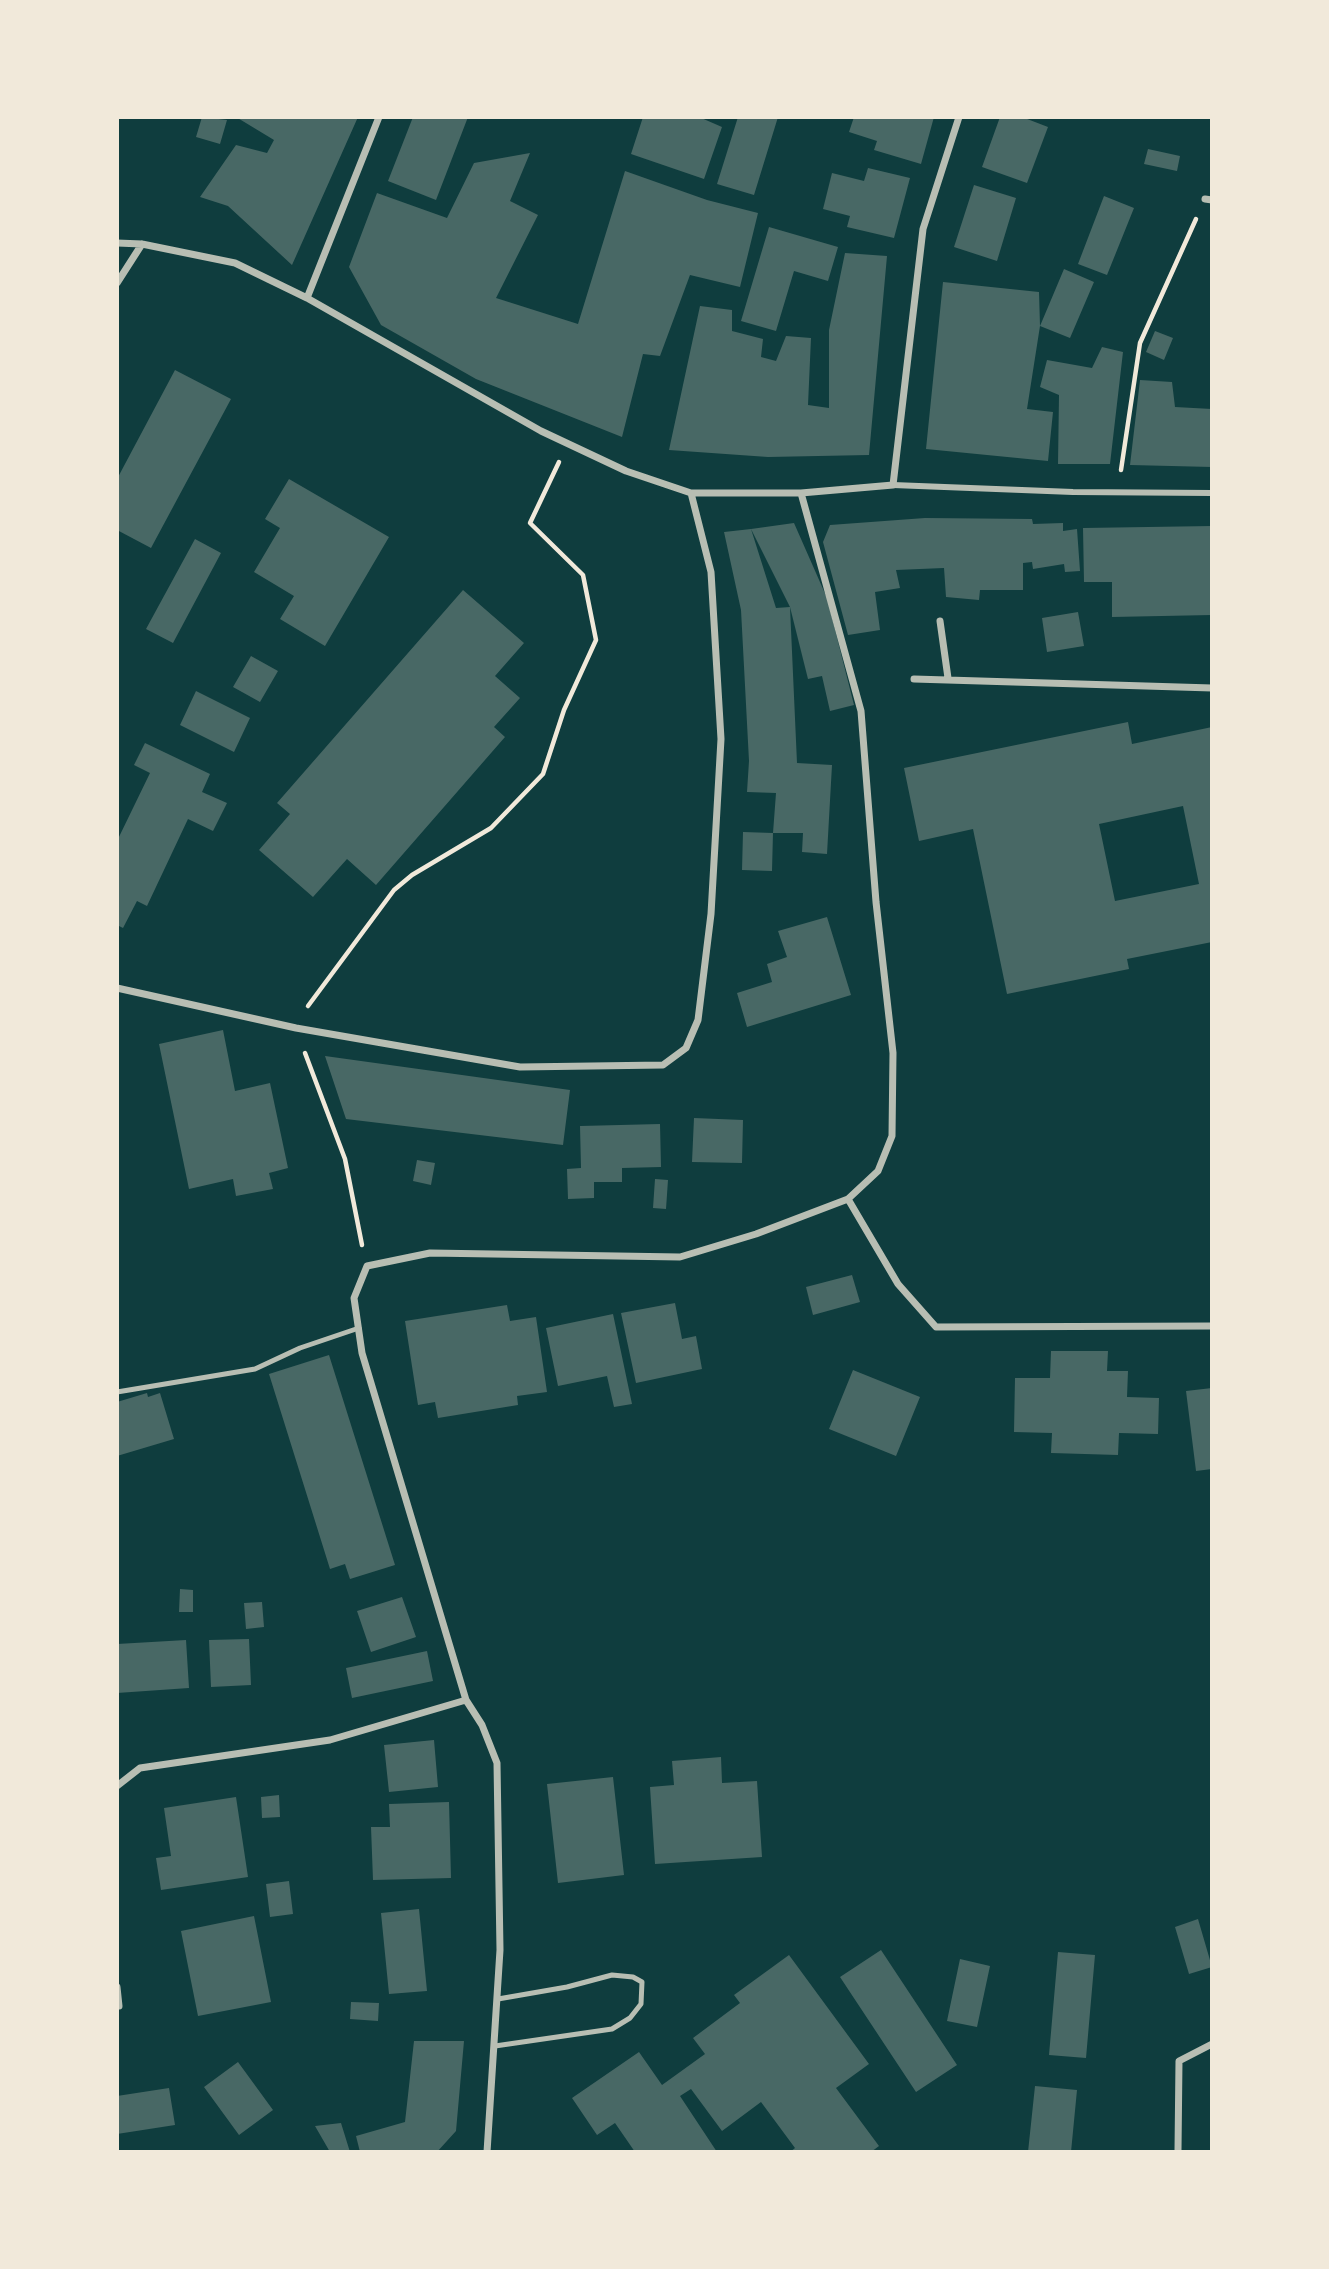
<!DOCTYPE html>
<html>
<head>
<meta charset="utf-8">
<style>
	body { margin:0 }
	#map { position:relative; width:1329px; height:2269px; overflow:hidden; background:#0f3d3e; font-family:"Noto Sans",sans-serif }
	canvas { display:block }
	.frame { position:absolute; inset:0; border:119px solid #f1e9da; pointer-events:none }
</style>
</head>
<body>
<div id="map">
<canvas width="1329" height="2269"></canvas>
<div class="frame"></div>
</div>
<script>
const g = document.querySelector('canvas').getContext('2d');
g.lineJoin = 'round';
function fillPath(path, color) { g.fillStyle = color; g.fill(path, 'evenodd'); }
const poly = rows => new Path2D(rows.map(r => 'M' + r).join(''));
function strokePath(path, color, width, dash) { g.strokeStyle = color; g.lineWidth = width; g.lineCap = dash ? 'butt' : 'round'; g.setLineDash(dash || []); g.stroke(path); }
fillPath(poly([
	[202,117,227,120,220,144,196,137],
	[236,117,358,117,292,265,228,206,200,197,236,145,267,153,274,140],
	[413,117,468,117,436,200,388,181],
	[643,117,699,117,722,127,704,179,631,154],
	[738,117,778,117,754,195,717,184],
	[854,117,934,117,921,164,874,150,877,141,849,132],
	[1000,117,1022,117,1048,127,1027,183,982,167],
	[1148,149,1180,156,1177,171,1144,164],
	[530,153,510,201,538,215,496,298,578,324,625,171,707,200,758,213,740,287,690,275,660,356,643,354,622,437,476,379,381,325,349,267,377,193,447,218,474,163],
	[868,168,910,178,894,238,847,227,850,216,823,209,832,173,864,181],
	[974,185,1016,198,997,261,954,247],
	[1104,196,1134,208,1107,275,1078,264],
	[769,227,838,247,828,281,794,271,776,331,741,321],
	[845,253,887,256,869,455,768,457,669,450,700,306,732,310,732,331,763,339,761,357,776,361,786,336,811,338,808,405,829,408,829,330],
	[1064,269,1094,282,1070,338,1040,326],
	[943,282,1039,292,1040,326,1027,409,1053,412,1048,461,926,449],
	[1155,331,1173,338,1164,360,1146,352],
	[1102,347,1123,352,1110,464,1058,464,1059,395,1040,387,1047,360,1092,368],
	[175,370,231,399,151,548,117,530,117,479],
	[1140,380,1172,382,1175,407,1212,409,1212,467,1130,465],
	[289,479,389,537,325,646,280,619,294,596,254,572,280,528,265,519],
	[925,518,1032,519,1033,524,1063,523,1063,531,1077,529,1080,571,1065,572,1064,564,1033,569,1032,562,1023,563,1023,590,980,590,979,600,946,597,944,568,896,570,900,588,875,592,880,630,848,635,823,542,830,525],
	[794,523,827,598,854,705,830,711,822,676,808,679,790,607,797,763,832,765,827,854,802,852,803,833,773,833,772,871,742,870,743,832,773,833,776,793,747,792,749,761,741,610,724,532,751,529,776,608,790,607,751,529],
	[1212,526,1212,615,1112,617,1112,582,1084,582,1083,528],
	[195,539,221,553,173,643,146,629],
	[463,590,524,643,495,676,520,698,494,727,505,737,376,885,347,859,313,897,259,850,290,814,277,803],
	[1078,612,1084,646,1047,652,1042,618],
	[251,656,278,671,260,702,233,687],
	[196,691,250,718,234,752,180,725],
	[1128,722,1132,744,1212,727,1212,942,1127,959,1129,969,1007,994,973,829,919,841,904,768],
	[1183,806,1199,884,1115,901,1099,824],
	[145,743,210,774,202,792,227,803,213,831,188,819,147,906,137,901,123,928,117,925,117,841,150,773,134,765],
	[827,917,851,995,747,1027,737,993,772,982,767,964,787,957,778,931],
	[223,1030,235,1091,270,1083,288,1168,269,1173,273,1189,236,1196,233,1179,189,1189,159,1044],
	[325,1056,570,1090,563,1145,346,1119],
	[694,1118,743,1120,742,1163,692,1162],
	[660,1124,661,1167,622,1168,622,1182,594,1182,594,1198,568,1199,567,1169,581,1168,580,1126],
	[417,1160,435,1163,431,1185,413,1181],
	[655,1179,668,1180,666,1209,653,1208],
	[852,1275,860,1302,813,1315,806,1287],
	[675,1303,682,1339,696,1336,702,1369,636,1383,621,1313],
	[507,1305,510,1321,536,1317,547,1392,517,1396,518,1405,438,1418,435,1402,418,1405,405,1321],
	[613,1314,632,1404,614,1407,607,1376,558,1386,546,1328],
	[1051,1351,1108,1351,1107,1371,1128,1371,1127,1397,1159,1398,1158,1434,1119,1433,1118,1455,1051,1453,1052,1433,1014,1432,1015,1378,1050,1378],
	[329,1355,395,1565,350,1579,345,1564,330,1569,269,1374],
	[853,1370,920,1397,896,1456,829,1429],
	[1212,1388,1212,1469,1196,1471,1186,1391],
	[147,1393,148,1397,160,1393,174,1439,117,1456,117,1402],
	[180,1589,193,1590,193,1612,179,1612],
	[402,1597,416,1637,371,1652,357,1611],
	[262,1602,264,1627,246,1629,244,1603],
	[249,1639,251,1685,211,1687,209,1640],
	[186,1640,189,1688,117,1693,117,1644],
	[427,1651,433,1681,352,1698,346,1668],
	[434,1740,438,1787,389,1792,384,1745],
	[721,1757,722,1783,757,1781,762,1857,655,1864,650,1787,674,1785,672,1761],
	[613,1777,624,1875,558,1883,547,1784],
	[279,1795,280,1817,262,1818,261,1797],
	[236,1797,248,1877,161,1890,156,1858,171,1856,164,1808],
	[449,1802,451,1878,373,1880,371,1827,390,1827,389,1804],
	[289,1881,293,1914,270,1917,266,1884],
	[419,1909,427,1991,389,1994,381,1913],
	[254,1916,271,2002,198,2016,181,1931],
	[1198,1919,1212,1967,1189,1974,1175,1927],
	[881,1950,957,2065,916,2092,840,1977],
	[1058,1952,1095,1955,1086,2058,1049,2055],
	[789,1955,869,2064,836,2088,879,2146,871,2152,790,2152,795,2148,761,2102,722,2131,691,2089,680,2096,717,2152,635,2152,615,2123,597,2135,572,2098,639,2052,662,2085,705,2054,693,2038,740,2003,734,1995],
	[960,1959,990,1966,977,2027,947,2021],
	[351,2002,379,2003,378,2021,350,2019],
	[414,2041,464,2041,456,2131,437,2152,360,2152,356,2136,405,2122],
	[238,2062,273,2110,239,2135,204,2087],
	[1035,2086,1077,2090,1071,2152,1028,2152],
	[169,2088,175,2125,117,2134,117,2096],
	[341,2123,350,2152,330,2152,315,2126]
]), '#486865');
strokePath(poly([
	[1121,470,1140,343,1196,219],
	[308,1006,394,890,412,875,491,828,543,774,564,710,596,640,583,575,530,523,559,462],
	[305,1053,345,1159,362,1245]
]), '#f1e9da', 4.5);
strokePath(poly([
	[117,1392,255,1369,300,1348,359,1328],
	[495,2046,612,2029,630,2018,641,2004,642,1982,633,1977,612,1975,567,1987,498,1999]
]), '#b8beb3', 5);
strokePath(poly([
	[893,485,1073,492,1212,493]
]), '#b8beb3', 6);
strokePath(poly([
	[1205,199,1212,200],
	[117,243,142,244,235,263,307,298,541,431,626,471,691,493,801,493,893,485,923,229,959,117],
	[117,283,142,244],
	[307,298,379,117],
	[940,621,948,678],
	[914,679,1212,688],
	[117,988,296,1028,520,1067,663,1065,686,1048,698,1020,711,914,721,739,711,572,691,493],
	[848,1199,898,1284,936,1327,1212,1326],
	[117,1786,140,1768,330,1740,466,1700],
	[117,1987,119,2006],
	[1178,2150,1179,2061,1212,2044],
	[487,2152,500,1950,497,1763,482,1725,466,1700,362,1353,354,1298,367,1266,430,1253,680,1257,756,1234,848,1199,878,1171,892,1136,893,1053,876,902,861,711,801,493]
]), '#b8beb3', 7);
</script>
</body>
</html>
